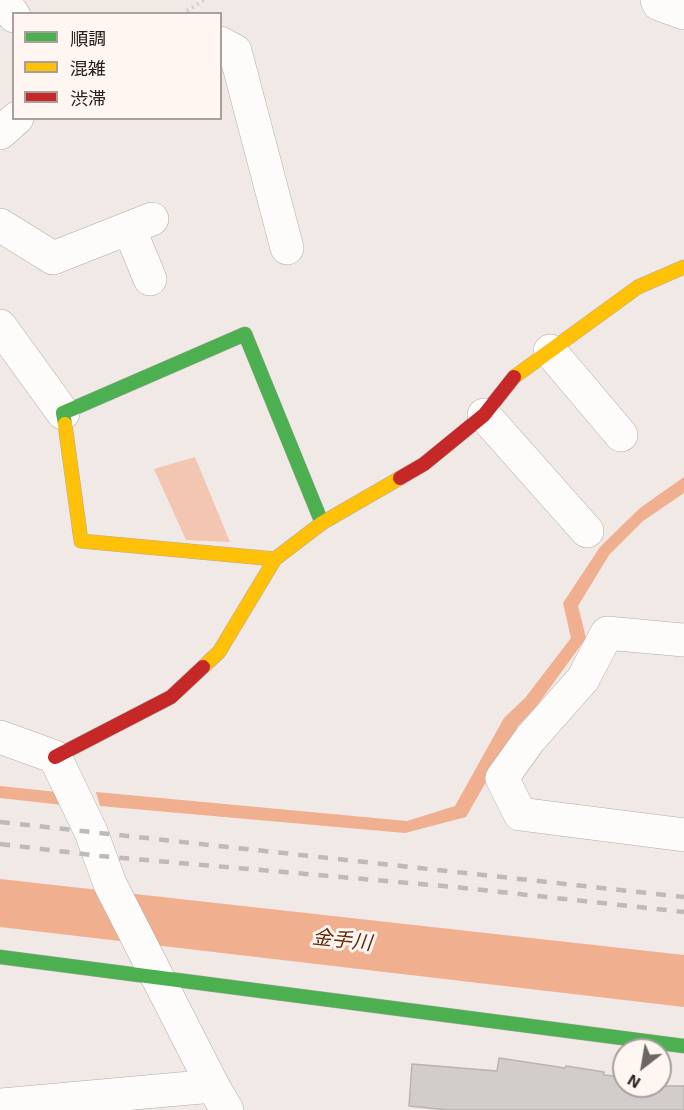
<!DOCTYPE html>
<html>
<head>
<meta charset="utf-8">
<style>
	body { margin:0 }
	#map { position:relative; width:684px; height:1110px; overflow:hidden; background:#f0e9e6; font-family:"Exo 2","Noto Sans JP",sans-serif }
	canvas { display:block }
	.legend { position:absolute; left:12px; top:12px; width:210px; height:108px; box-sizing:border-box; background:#fff6f1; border:2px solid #a7a09d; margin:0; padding:8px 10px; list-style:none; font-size:18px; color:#24201e }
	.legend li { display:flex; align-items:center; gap:12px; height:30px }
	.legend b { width:30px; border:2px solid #a7a09d }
	.north { position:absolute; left:612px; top:1038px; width:60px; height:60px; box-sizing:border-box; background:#fff6f1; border:2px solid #a7a09d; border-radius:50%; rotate:211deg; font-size:16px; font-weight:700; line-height:24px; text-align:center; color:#24201e }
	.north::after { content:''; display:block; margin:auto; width:21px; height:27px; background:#6b6664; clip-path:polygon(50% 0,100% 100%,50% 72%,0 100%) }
</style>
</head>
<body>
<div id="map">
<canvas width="684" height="1110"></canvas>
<ul class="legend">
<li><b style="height:8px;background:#4caf50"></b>順調</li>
<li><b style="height:8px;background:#ffc107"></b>混雑</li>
<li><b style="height:8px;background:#c62828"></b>渋滞</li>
</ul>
<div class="north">N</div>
</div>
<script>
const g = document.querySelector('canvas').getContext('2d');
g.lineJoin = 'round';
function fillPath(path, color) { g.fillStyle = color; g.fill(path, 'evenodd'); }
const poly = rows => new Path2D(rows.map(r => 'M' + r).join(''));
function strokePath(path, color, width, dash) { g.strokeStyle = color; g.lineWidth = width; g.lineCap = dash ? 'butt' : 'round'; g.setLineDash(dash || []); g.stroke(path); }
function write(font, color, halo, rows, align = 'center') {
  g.font = font + ' "Exo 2","Noto Sans JP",sans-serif'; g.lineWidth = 6; g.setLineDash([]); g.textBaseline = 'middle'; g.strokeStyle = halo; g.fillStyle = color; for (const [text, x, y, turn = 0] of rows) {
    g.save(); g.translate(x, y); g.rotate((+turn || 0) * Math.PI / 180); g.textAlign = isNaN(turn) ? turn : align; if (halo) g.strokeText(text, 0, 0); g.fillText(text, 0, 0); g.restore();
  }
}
fillPath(poly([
	[195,457,230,542,186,540,154,469]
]), '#f2c6b0');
fillPath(poly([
	[684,477,684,493,643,521,609,555,578,606,586,638,536,707,518,726,466,817,405,833,100,806,96,792,407,821,455,806,504,718,525,698,571,638,563,603,600,547,640,508],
	[0,786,57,792,63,805,0,798],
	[0,879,684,955,684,1007,0,927]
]), '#f0af8e');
const building = poly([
	[499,1058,565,1068,566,1066,604,1072,604,1075,624,1077,624,1086,684,1086,684,1110,448,1110,409,1106,412,1064,497,1071,499,1058]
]);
fillPath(building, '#d2cdca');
strokePath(building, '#b8b3b1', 1.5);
const street = poly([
	[3,0,14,16],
	[657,0,659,4,684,13],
	[220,43,235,51,287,248],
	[0,133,17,118],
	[0,225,53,258,152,219],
	[129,228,150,279],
	[0,326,63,413],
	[550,351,621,435],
	[484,415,587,531],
	[684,640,607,633,583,679,530,739,502,778,520,814,684,835],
	[0,737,55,757,91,832,110,884,213,1086,227,1110],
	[0,1105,213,1086]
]);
const fast = poly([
	[65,424,63,413,245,334,322,523],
	[0,957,684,1046]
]);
const slow = poly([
	[514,377,638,287,684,267],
	[65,424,81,541,275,559],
	[203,667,219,652,275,559,322,523,400,478]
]);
const jam = poly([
	[400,478,424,464,484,415,514,377],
	[55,757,171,697,203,667]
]);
strokePath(street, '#b0aba9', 34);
strokePath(fast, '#b0aba9', 15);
strokePath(slow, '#b0aba9', 15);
strokePath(jam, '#b0aba9', 15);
strokePath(poly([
	[182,14,204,0]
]), '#cbc8c8', 4, [1.5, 4.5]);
strokePath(street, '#fdfcfb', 33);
strokePath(fast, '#4caf50', 14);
strokePath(slow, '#ffc107', 14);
strokePath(jam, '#c62828', 14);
strokePath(poly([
	[0,822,684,897],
	[0,844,100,856,455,887,684,912]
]), '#bcbaba', 4.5, [10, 10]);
write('italic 20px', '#632a08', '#fff6f1', [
	["金手川",342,940,6]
]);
</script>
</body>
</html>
